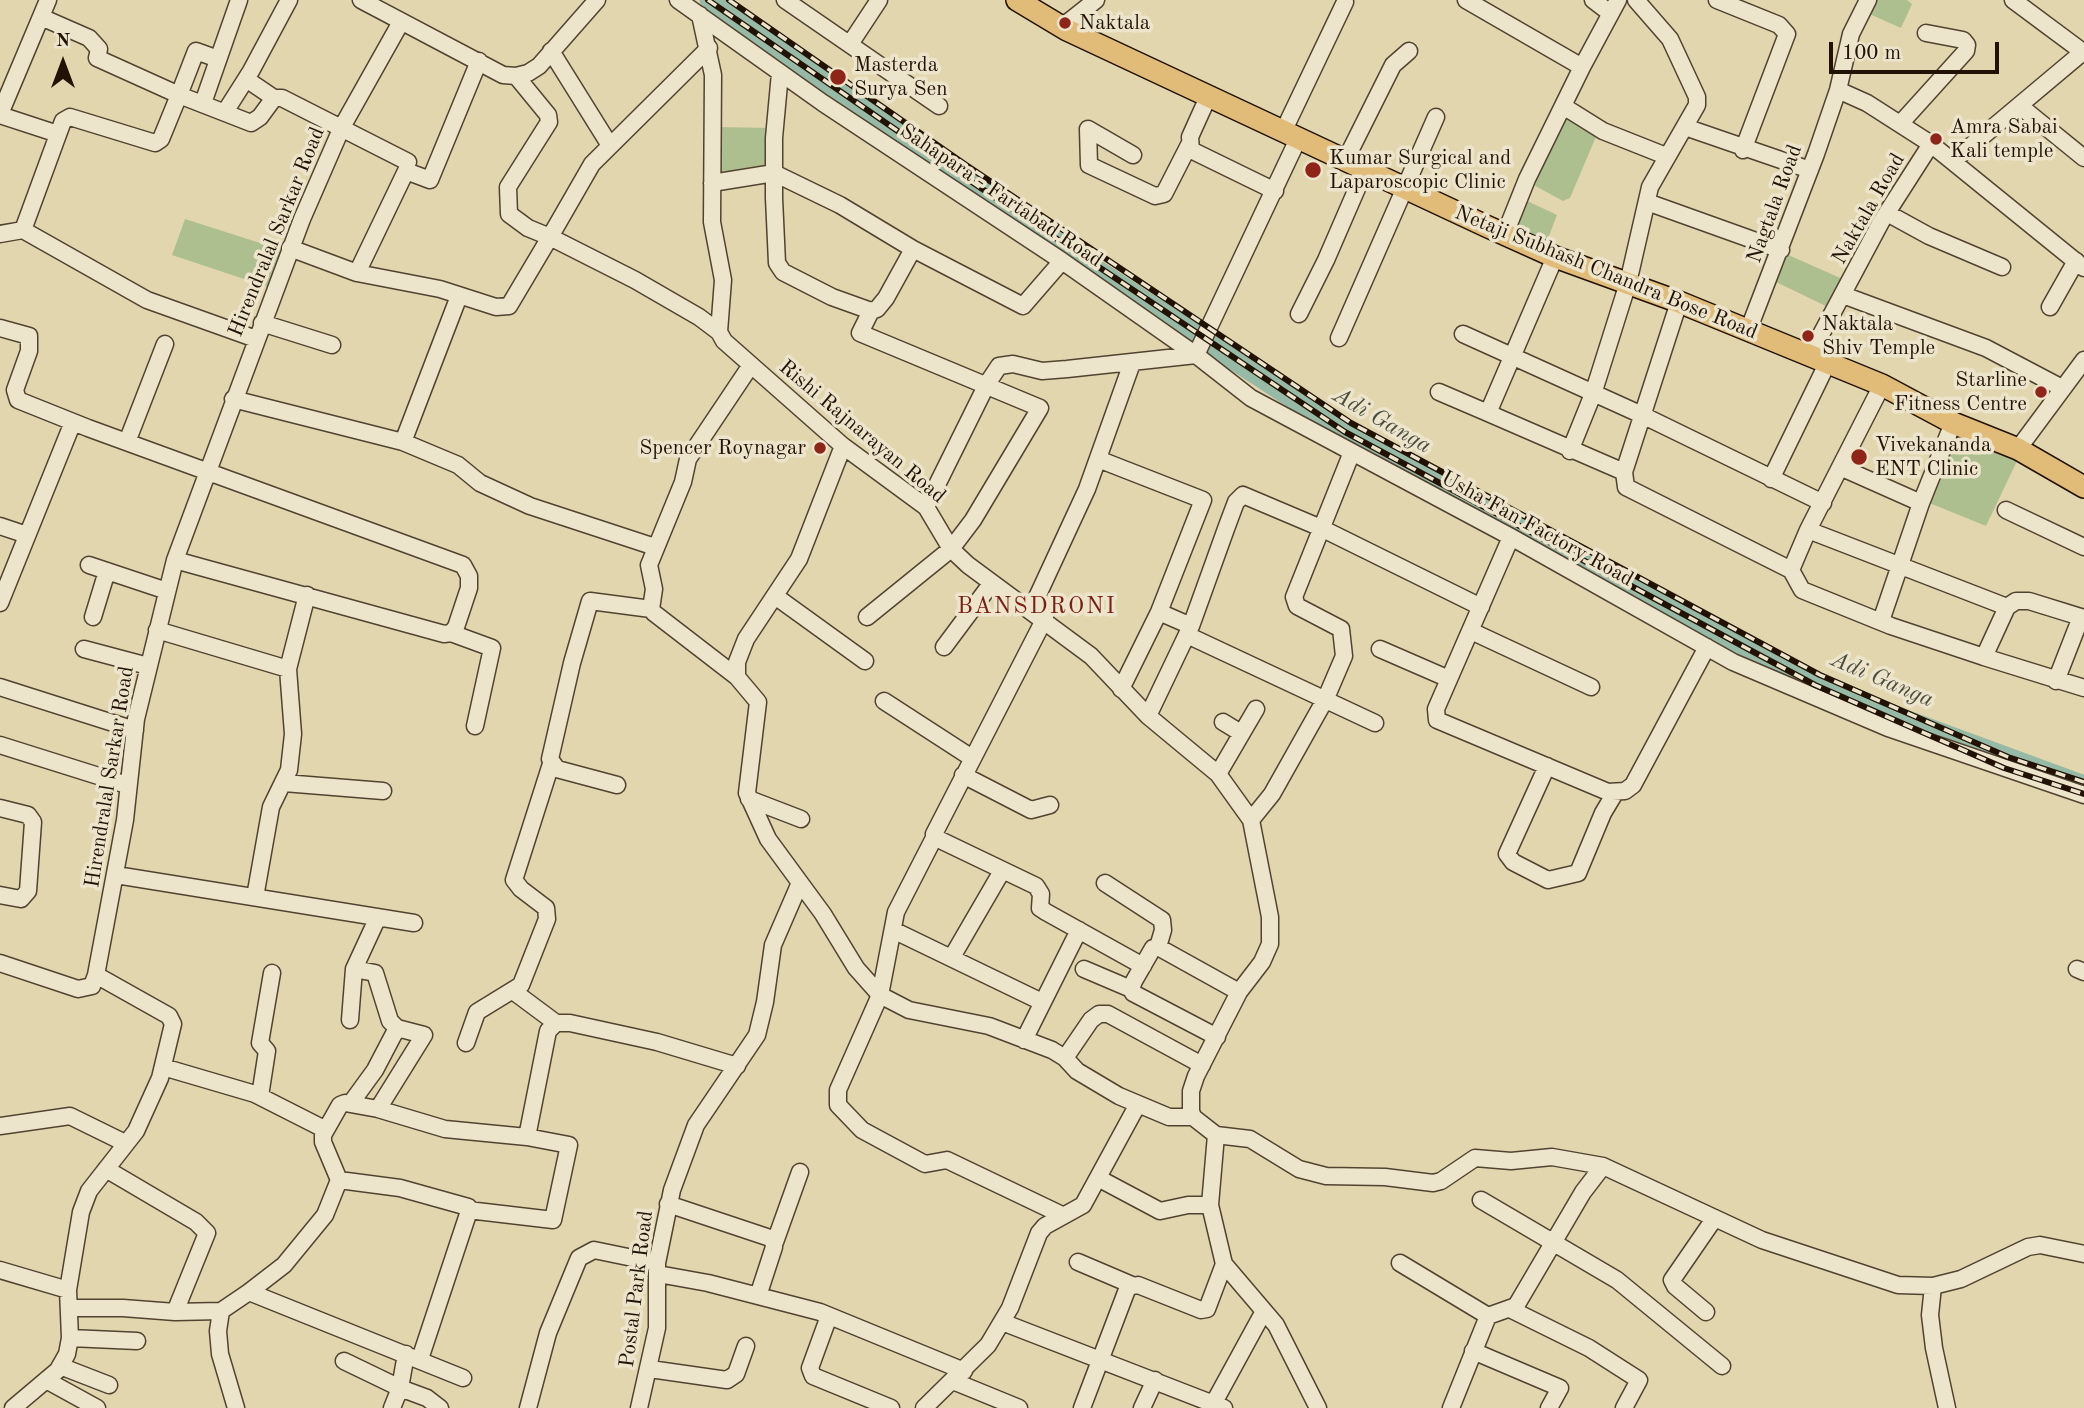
<!DOCTYPE html>
<html>
<head>
<meta charset="utf-8">
<style>
	body { margin:0 }
	#map { position:relative; width:2084px; height:1408px; overflow:hidden; background:#e2d6af; font-family:"Old Standard TT",serif }
	canvas { display:block }
	.north { position:absolute; left:28px; top:28px; width:70px; height:70px; -webkit-text-stroke:5px #ece4cb; paint-order:stroke; rotate:0deg; font-size:19px; font-weight:700; line-height:28px; text-align:center; color:#221206 }
	.north::after { content:''; display:block; margin:auto; width:24px; height:32px; background:#221206; clip-path:polygon(50% 0,100% 100%,50% 72%,0 100%) }
	.scale { position:absolute; left:1829px; top:42px; width:170px; height:32px; box-sizing:border-box; border:4px solid #221206; border-top:0; padding-left:9px; font-size:21px; line-height:24px; white-space:nowrap; color:#221206; -webkit-text-stroke:5px #ece4cb; paint-order:stroke }
</style>
</head>
<body>
<div id="map">
<canvas width="2084" height="1408"></canvas>
<div class="north">N</div>
<div class="scale">100 m</div>
</div>
<script>
const g = document.querySelector('canvas').getContext('2d');
g.lineJoin = 'round';
function fillPath(path, color) { g.fillStyle = color; g.fill(path, 'evenodd'); }
const poly = rows => new Path2D(rows.map(r => 'M' + r).join(''));
function strokePath(path, color, width, dash) { g.strokeStyle = color; g.lineWidth = width; g.lineCap = dash ? 'butt' : 'round'; g.setLineDash(dash || []); g.stroke(path); }
function write(font, color, halo, rows, align = 'center') {
  g.font = font + ' "Old Standard TT",serif'; g.lineWidth = 7; g.setLineDash([]); g.textBaseline = 'middle'; g.strokeStyle = halo; g.fillStyle = color; for (const [text, x, y, turn = 0] of rows) {
    g.save(); g.translate(x, y); g.rotate((+turn || 0) * Math.PI / 180); g.textAlign = isNaN(turn) ? turn : align; if (halo) g.strokeText(text, 0, 0); g.fillText(text, 0, 0); g.restore();
  }
}
fillPath(poly([
	[1871,0,1907,0,1912,4,1901,28,1865,12],
	[1564,112,1598,132,1570,198,1563,201,1528,182],
	[716,127,772,128,772,180,715,181],
	[1523,199,1557,215,1546,244,1510,229],
	[185,219,285,251,271,288,172,255],
	[1786,254,1845,280,1832,309,1774,281],
	[1956,431,2017,461,1986,526,1922,500]
]), '#aebf8f');
strokePath(poly([
	[710,0,1086,263,1351,436,1774,663,1897,717,2084,786]
]), '#96baa5', 21);
const minor = poly([
	[361,0,503,75,516,76,528,73,539,66,597,0],
	[678,0,823,103,1062,261,1196,355,1251,398,1511,537,1733,662,1888,728,2084,795],
	[785,0,939,106],
	[1466,0,1582,67,1527,179,1505,234],
	[1593,0,1610,13],
	[1717,0,1779,25,1787,34,1743,150],
	[700,15,713,75,712,222,723,280,719,332,724,341,843,446,926,507,951,549,968,565,1091,656,1148,716,1218,774,1251,820,1270,917,1270,944,1262,962,1239,992,1196,1076,1191,1091,1191,1111,1193,1117,1216,1135,1210,1205,1224,1264,1276,1325,1318,1408],
	[41,17,89,38,99,49,97,58,179,95,196,51,218,59],
	[1062,27,1096,0],
	[850,44,879,0],
	[709,48,592,164,550,237,635,280,699,317,719,332],
	[551,51,609,144],
	[1582,67,1618,0],
	[780,73,774,138,774,198,777,263,783,272,832,297,871,311,877,309,886,298,913,249],
	[246,79,274,98],
	[1838,90,1867,103,1931,144],
	[1208,97,1190,137,1191,150,1275,191],
	[203,103,239,0],
	[1563,106,1603,131,1666,156],
	[2020,106,2084,158],
	[225,112,251,71,289,0],
	[0,114,48,0],
	[0,115,58,134],
	[1900,124,1966,51,1967,45,1963,40,1926,33],
	[1685,127,1810,170],
	[1283,132,1345,2],
	[1133,155,1088,129,1089,165,1155,196,1164,194,1189,145],
	[1345,161,1393,65,1409,51],
	[1953,161,2083,52,2013,0],
	[712,183,774,173,840,205,913,249,1023,306,1062,261],
	[1647,202,1781,250],
	[1887,213,1929,236,2002,267],
	[23,230,147,300,256,339],
	[0,234,23,230,63,121,70,117,155,143,161,139,179,95,251,123,260,117,274,98,282,98,408,162],
	[290,248,357,273,440,289,496,307,509,306,550,237,528,228,509,214,508,187,549,122,548,115,516,76],
	[1555,257,1488,413,1624,472,1626,487,1791,570,1802,590,1891,626,1984,657],
	[357,273,406,171,430,180,479,61],
	[1843,295,1986,348,2062,388],
	[2050,307,2076,261],
	[1299,314,1326,260,1365,170],
	[262,323,332,345],
	[0,328,29,336,29,351,15,390,18,400,88,428,463,565,469,576,469,588,456,627,451,633,444,634,175,560],
	[1748,331,1816,154,1838,90,1851,34,1868,0],
	[1463,334,1642,415,1823,503],
	[1339,338,1436,117],
	[1196,355,1298,139],
	[1809,357,1881,222,1931,144,2084,268],
	[1439,392,1488,413],
	[233,399,403,442,458,465,480,483,530,506,655,547],
	[127,442,165,344],
	[403,442,459,296],
	[843,446,799,559,746,639,737,662,737,677,758,702,747,793,768,839,823,914,856,968,880,995,909,1010,989,1026,1052,1050,1065,1058,1077,1071,1119,1096,1169,1117,1193,1117],
	[2018,449,2084,360],
	[1570,451,1593,394,1628,283,1650,187,1697,105,1697,97,1670,39,1636,0],
	[1098,459,1203,500,1159,612,1121,689],
	[1840,467,1921,503],
	[1624,472,1679,302],
	[1771,479,1827,364],
	[926,507,987,384,999,366,1013,364,1042,371,1067,369,1196,355],
	[2006,510,2084,547],
	[0,526,27,535],
	[1808,530,2007,607],
	[1511,537,1436,709,1437,720,1608,792,1625,791,1633,785,1707,647],
	[89,565,167,591],
	[1791,570,1808,530,1882,385],
	[775,596,865,661],
	[0,603,73,422],
	[1031,610,1087,489,1132,363],
	[1159,612,1191,626],
	[93,617,107,571],
	[867,617,951,549,973,520,1040,408,860,333,871,311],
	[1045,618,934,834,938,839,1036,886,1041,894,1040,908,1046,912,1143,966],
	[2084,618,2029,601,2016,601,2007,607,1984,657,2084,688],
	[1881,621,1921,503,1953,423],
	[157,630,288,669],
	[1471,631,1591,687],
	[451,633,492,648,475,726],
	[1187,635,1375,723],
	[944,647,991,584],
	[84,649,148,666],
	[1380,649,1449,679],
	[737,677,654,613,651,609,654,589,649,565,683,482,688,459,751,365],
	[2056,681,2081,617],
	[0,687,135,730],
	[884,701,972,758],
	[1148,716,1191,626,1227,526,1236,502,1243,495,1321,528,1481,607],
	[1223,722,1241,733],
	[0,745,127,785],
	[1547,766,1507,854,1513,862,1548,880,1578,873,1603,813,1615,793],
	[1218,774,1256,709],
	[963,775,1031,810,1050,805],
	[284,783,383,791],
	[617,785,557,769,550,759,572,663,590,601,651,609],
	[749,799,801,819],
	[0,808,28,815,33,822,28,891,21,899,0,895],
	[1251,820,1272,794,1326,698,1344,656,1341,629,1297,606,1294,597,1352,452],
	[935,836,896,912,880,995,838,1090,838,1105,862,1130,925,1164,947,1160,1062,1215],
	[116,875,414,923],
	[1105,883,1162,920,1163,930,1158,947],
	[255,897,271,807,289,770,293,734,288,669,307,595],
	[893,930,1042,1002],
	[952,957,1002,871],
	[0,963,78,989,92,986,96,975],
	[354,969,375,973,390,1021,397,1028,424,1035,378,1109],
	[1084,969,1131,989],
	[2077,969,2084,972],
	[513,991,556,1023],
	[350,1020,354,969,378,917],
	[1217,1037,1133,993,1131,989,1134,981,1153,948,1158,947,1239,992],
	[1024,1040,1079,930],
	[466,1043,477,1012,521,985,547,919,546,908,521,889,514,880,551,764],
	[1065,1058,1091,1020,1099,1014,1108,1014,1202,1065],
	[163,1067,255,1094,326,1130],
	[260,1096,267,1051,260,1043,272,973],
	[351,1103,375,1070,397,1028],
	[0,1126,70,1116,125,1143],
	[1216,1135,1250,1139,1299,1169,1326,1176,1385,1177,1433,1183,1441,1181,1475,1158,1511,1161,1552,1157,1603,1166,1762,1240,1898,1285,1933,1286,1961,1279,2028,1247,2040,1245,2084,1254],
	[527,1137,548,1031,556,1023,570,1023,657,1042,737,1066],
	[106,1169,196,1222,207,1233,175,1312],
	[1098,1178,1160,1211,1188,1205,1210,1205],
	[339,1180,400,1188,468,1207,468,1214,420,1359],
	[1481,1200,1617,1280,1722,1366],
	[668,1204,773,1239,774,1247,758,1296],
	[775,1242,800,1172],
	[1078,1262,1132,1285],
	[1400,1263,1488,1316],
	[0,1270,68,1290],
	[658,1274,708,1283,820,1312,964,1371],
	[1933,1286,1930,1315,1934,1348,1947,1408],
	[249,1292,284,1265,325,1215,339,1180,323,1142,323,1135,340,1105,345,1103,378,1109,445,1129,527,1137,569,1145,553,1220,468,1210],
	[69,1308,123,1308,175,1312,221,1311],
	[1510,1309,1589,1348,1639,1380,1624,1408],
	[1706,1312,1675,1286,1672,1280,1714,1219],
	[829,1316,810,1368,813,1376,891,1408],
	[1002,1322,1224,1408],
	[70,1338,137,1341],
	[1473,1351,1560,1388,1549,1408],
	[406,1354,400,1388,427,1398,440,1408],
	[344,1361,400,1388,392,1408],
	[60,1366,109,1385],
	[650,1369,727,1380,736,1374,746,1346],
	[46,1380,97,1408],
	[953,1381,1019,1408],
	[13,1408,58,1370,67,1354,70,1338,68,1290,81,1212,89,1191,136,1131,160,1078,173,1024,169,1016,96,975,125,820,136,719,175,560,302,219,342,127,401,22],
	[236,1408,220,1354,218,1331,221,1311,249,1292,463,1378],
	[528,1408,548,1333,579,1258,594,1250,657,1263],
	[639,1408,657,1328,657,1263,672,1190,696,1125,757,1035,765,1002,773,945,799,885],
	[924,1408,988,1345,1010,1308,1039,1233,1045,1226,1083,1205,1138,1104],
	[1082,1408,1128,1287,1138,1285,1201,1310,1207,1309,1224,1264],
	[1142,1408,1155,1380],
	[1211,1408,1264,1311],
	[1451,1408,1488,1316,1516,1306,1583,1192,1603,1166]
]);
const major = poly([
	[1017,0,1067,30,1486,226,1555,257,1679,302,1882,385,1953,423,2018,449,2084,487]
]);
strokePath(minor, '#524330', 19);
strokePath(major, '#221206', 24);
strokePath(minor, '#ece4cb', 16);
strokePath(major, '#e1bb78', 21);
const rail = poly([
	[708,0,960,174,1345,432,1815,685,2004,768,2084,794],
	[729,0,966,165,1351,423,1820,675,2008,757,2084,782]
]);
strokePath(rail, '#221206', 6);
strokePath(rail, '#ece4cb', 3.5, [10]);
for (const [x, y, r, color] of [
	[1065,23,7,"#8f2418"],
	[838,77,9,"#8f2418"],
	[1936,139,7,"#8f2418"],
	[1313,170,9,"#8f2418"],
	[1808,336,7,"#8f2418"],
	[2041,392,7,"#8f2418"],
	[820,448,7,"#8f2418"],
	[1859,457,9,"#8f2418"]
]) { const dot = new Path2D(); dot.arc(x, y, r, 0, 2 * Math.PI); g.fillStyle = color; g.fill(dot); strokePath(dot, '#ece4cb', 2.5); }
write('21px', '#221206', '#ece4cb', [
	["Naktala",1079,23],
	["Masterda",854,65],
	["Surya Sen",854,89],
	["Amra Sabai",1950,127],
	["Kali temple",1950,151],
	["Kumar Surgical and",1329,158],
	["Laparoscopic Clinic",1329,182],
	["Naktala",1822,324],
	["Shiv Temple",1822,348],
	["Starline",2027,380,"right"],
	["Fitness Centre",2027,404,"right"],
	["Vivekananda",1875,445],
	["ENT Clinic",1875,469],
	["Spencer Roynagar",806,448,"right"]
], 'left');
write('21px', '#221206', '#ece4cb', [
	["Sahapara - Fartabad Road",1001,196,34],
	["Nagtala Road",1775,204,-70],
	["Naktala Road",1869,209,-60],
	["Hirendralal Sarkar Road",277,232,-68],
	["Netaji Subhash Chandra Bose Road",1606,273,22],
	["Rishi Rajnarayan Road",862,432,40],
	["Usha Fan Factory Road",1537,529,29],
	["Hirendralal Sarkar Road",110,777,-81],
	["Postal Park Road",637,1289,-83]
]);
write('italic 23px', '#4b4d3e', '#ece4cb', [
	["Adi Ganga",1382,421,30],
	["Adi Ganga",1882,680,23]
]);
g.letterSpacing = '2px';
write('23px', '#7a1f14', '#ece4cb', [
	["BANSDRONI",1037,607]
]);
g.letterSpacing = '0px';
</script>
</body>
</html>
